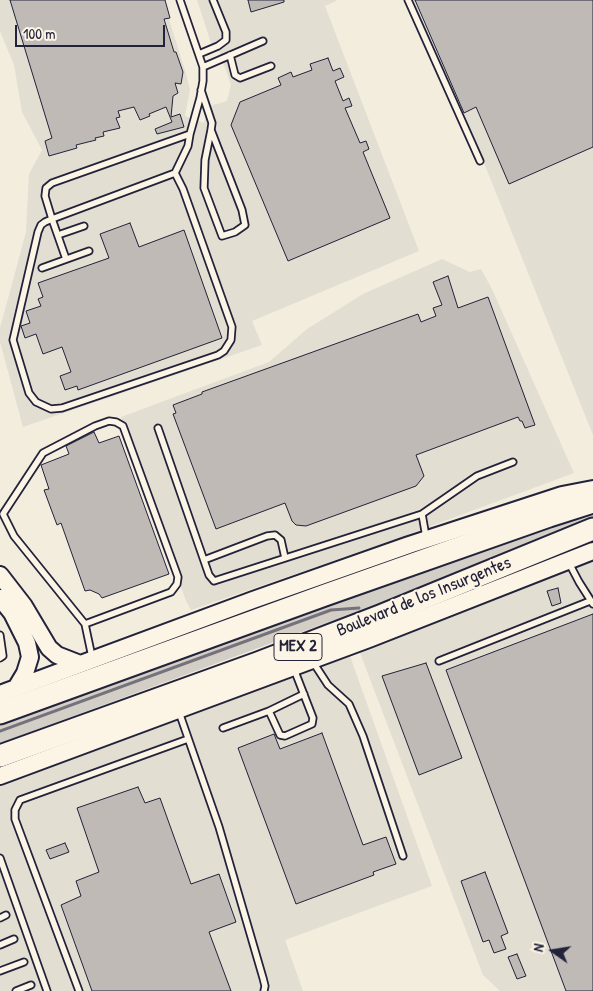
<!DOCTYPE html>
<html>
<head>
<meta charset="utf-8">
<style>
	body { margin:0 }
	#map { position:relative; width:593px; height:991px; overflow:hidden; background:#f3edde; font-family:"Patrick Hand",sans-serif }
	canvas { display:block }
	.north { position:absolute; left:528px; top:926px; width:50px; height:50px; -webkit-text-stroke:4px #fcf5e5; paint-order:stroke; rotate:283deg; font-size:14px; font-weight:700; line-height:20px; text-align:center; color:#22223b }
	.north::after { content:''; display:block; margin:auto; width:18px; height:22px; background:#22223b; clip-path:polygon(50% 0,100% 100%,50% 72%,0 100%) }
	.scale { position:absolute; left:15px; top:25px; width:150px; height:22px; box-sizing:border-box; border:2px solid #22223b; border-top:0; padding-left:6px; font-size:15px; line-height:18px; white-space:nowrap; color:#22223b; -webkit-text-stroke:4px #fcf5e5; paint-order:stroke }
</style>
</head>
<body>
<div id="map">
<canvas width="593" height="991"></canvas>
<div class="north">N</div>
<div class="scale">100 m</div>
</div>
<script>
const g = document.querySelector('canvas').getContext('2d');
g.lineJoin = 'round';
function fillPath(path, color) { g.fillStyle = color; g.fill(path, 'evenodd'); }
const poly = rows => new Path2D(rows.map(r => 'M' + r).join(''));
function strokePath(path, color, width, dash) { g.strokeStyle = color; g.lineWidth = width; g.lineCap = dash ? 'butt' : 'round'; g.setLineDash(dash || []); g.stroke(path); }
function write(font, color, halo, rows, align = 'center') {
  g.font = font + ' "Patrick Hand",sans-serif'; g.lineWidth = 4; g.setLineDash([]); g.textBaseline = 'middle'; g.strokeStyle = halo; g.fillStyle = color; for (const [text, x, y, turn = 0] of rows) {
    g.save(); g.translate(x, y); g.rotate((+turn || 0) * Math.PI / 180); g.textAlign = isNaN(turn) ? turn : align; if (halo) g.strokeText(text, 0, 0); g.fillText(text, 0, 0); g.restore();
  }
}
fillPath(poly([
	[0,0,163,0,187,77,190,90,185,116,204,123,209,106,227,101,231,85,219,50,214,52,197,0,336,0,336,1,325,6,419,251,252,321,262,345,23,427,0,342,0,328,26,232,29,174,42,150,22,112,14,65,0,31],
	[412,0,593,0,593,435,464,113],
	[442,259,470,272,481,269,492,289,574,473,396,539,191,610,186,601,121,417,269,362,307,329,363,294],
	[593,556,593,991,500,991,483,975,360,653],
	[350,656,432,886,285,940,303,991,0,991,0,786]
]), '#e3ded2');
fillPath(poly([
	[593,508,593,517,552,535,337,619,0,743,0,718]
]), '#d4cfc6');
strokePath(poly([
	[0,731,331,610,359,608]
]), '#75727b', 3);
const building = poly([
	[10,0,165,0,170,18,164,19,174,52,176,52,183,72,181,84,175,83,178,93,173,96,171,117,180,114,184,127,157,134,155,129,172,122,166,107,149,114,150,116,140,120,134,107,118,111,120,117,116,118,120,128,103,132,104,136,95,138,96,140,76,145,77,148,49,156,45,141,52,138,10,0],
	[248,0,284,0,284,2,251,12,248,0],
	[415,0,593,0,593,147,509,184,476,107,464,113,415,0],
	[328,58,333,71,340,68,344,77,335,81,343,101,349,98,352,106,345,108,360,143,366,141,369,149,363,152,390,218,288,261,231,125,240,102,281,85,278,78,291,72,293,77,312,70,310,64,328,58],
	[130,223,139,247,184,230,222,338,78,390,77,386,65,390,60,376,71,372,62,347,43,354,36,334,25,338,21,326,30,323,26,311,41,306,38,299,43,297,38,283,109,258,100,234,130,223],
	[448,276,458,308,488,297,535,425,525,428,522,421,520,421,518,417,416,455,424,476,416,486,306,526,296,525,292,521,285,503,216,529,173,414,176,413,173,405,202,394,202,392,418,314,421,322,436,316,433,308,442,305,433,282,448,276],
	[94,432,99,443,119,436,169,574,102,598,99,594,90,590,85,591,61,523,57,525,44,490,49,489,41,465,69,454,66,446,94,432],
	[558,588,561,603,552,606,547,591,558,588],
	[593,614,593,991,566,991,446,670,593,614],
	[426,663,462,758,419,775,382,676,426,663],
	[322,733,363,845,386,837,396,864,373,872,374,875,296,904,238,748,274,734,280,749,322,733],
	[138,787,145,803,160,798,191,884,219,874,236,922,209,932,231,991,92,991,61,905,81,896,76,881,99,872,77,808,138,787],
	[65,843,69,852,50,859,46,850,65,843],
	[485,872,508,933,501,936,506,949,494,953,489,940,483,942,461,881,485,872],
	[517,954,526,976,517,979,508,957,517,954]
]);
fillPath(building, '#bfbab6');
strokePath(building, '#22223b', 1);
const lane = poly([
	[180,0,203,67,203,81,200,98,190,134],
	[408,0,480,161],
	[199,54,218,46,226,40,226,32,213,0],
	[230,55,235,75,240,78,271,66],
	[203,67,263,41],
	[201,90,212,123,211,130,205,160,204,188,222,236,235,232,245,225,242,210,211,130],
	[190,134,188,146,175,173,52,219,45,196,46,188,52,183,190,134],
	[58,235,84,226],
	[66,259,52,219,45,222,41,225,38,232,13,340,29,393,36,402,51,409,62,408,218,355,224,351,231,340,232,327,183,189,175,173],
	[42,268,89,251],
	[158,428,209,575,214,581,422,514],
	[426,537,422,514,477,476,513,462],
	[204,560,267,536,275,535,281,540,285,558],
	[569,563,579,582,593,604],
	[85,624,171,592,177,584,178,577,123,426,116,422,109,421,95,426,43,453,3,514,14,536,85,624,92,657],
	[0,635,3,656,0,658],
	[439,661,590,601],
	[313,662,328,685,349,704,363,736,403,856],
	[269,711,304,694],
	[179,712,219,827,263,978,265,986,264,991],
	[223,728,269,711,280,735,285,736,312,724,313,718,294,669],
	[0,858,47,991],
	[0,918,6,915],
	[0,945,14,939],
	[0,971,24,962],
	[16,991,31,985],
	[79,991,15,819,15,810,20,800,188,739]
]);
const secondary = poly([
	[0,575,24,606,49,648,57,655,80,664],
	[0,598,12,613,27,643,30,657,25,673,16,688],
	[0,694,253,600,409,545,562,495,593,489],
	[0,776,369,639,593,551]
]);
const highway = poly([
	[0,713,325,595,549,516,593,502],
	[0,756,258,663,380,616,593,529]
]);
strokePath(lane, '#22223b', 9);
strokePath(secondary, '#22223b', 20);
strokePath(highway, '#22223b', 25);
strokePath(lane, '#fcf5e5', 5.5);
strokePath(secondary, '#fcf5e5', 16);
strokePath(highway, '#fcf5e5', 21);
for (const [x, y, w] of [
	[298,647,48]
]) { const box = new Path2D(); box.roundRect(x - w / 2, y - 13.5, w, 27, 4); g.fillStyle = '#fcf5e5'; g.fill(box); strokePath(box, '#22223b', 1); }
write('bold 16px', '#22223b', null, [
	["MEX 2",298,647]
]);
write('18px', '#22223b', '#fcf5e5', [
	["Boulevard de los Insurgentes",424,597,-22]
]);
</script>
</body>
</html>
